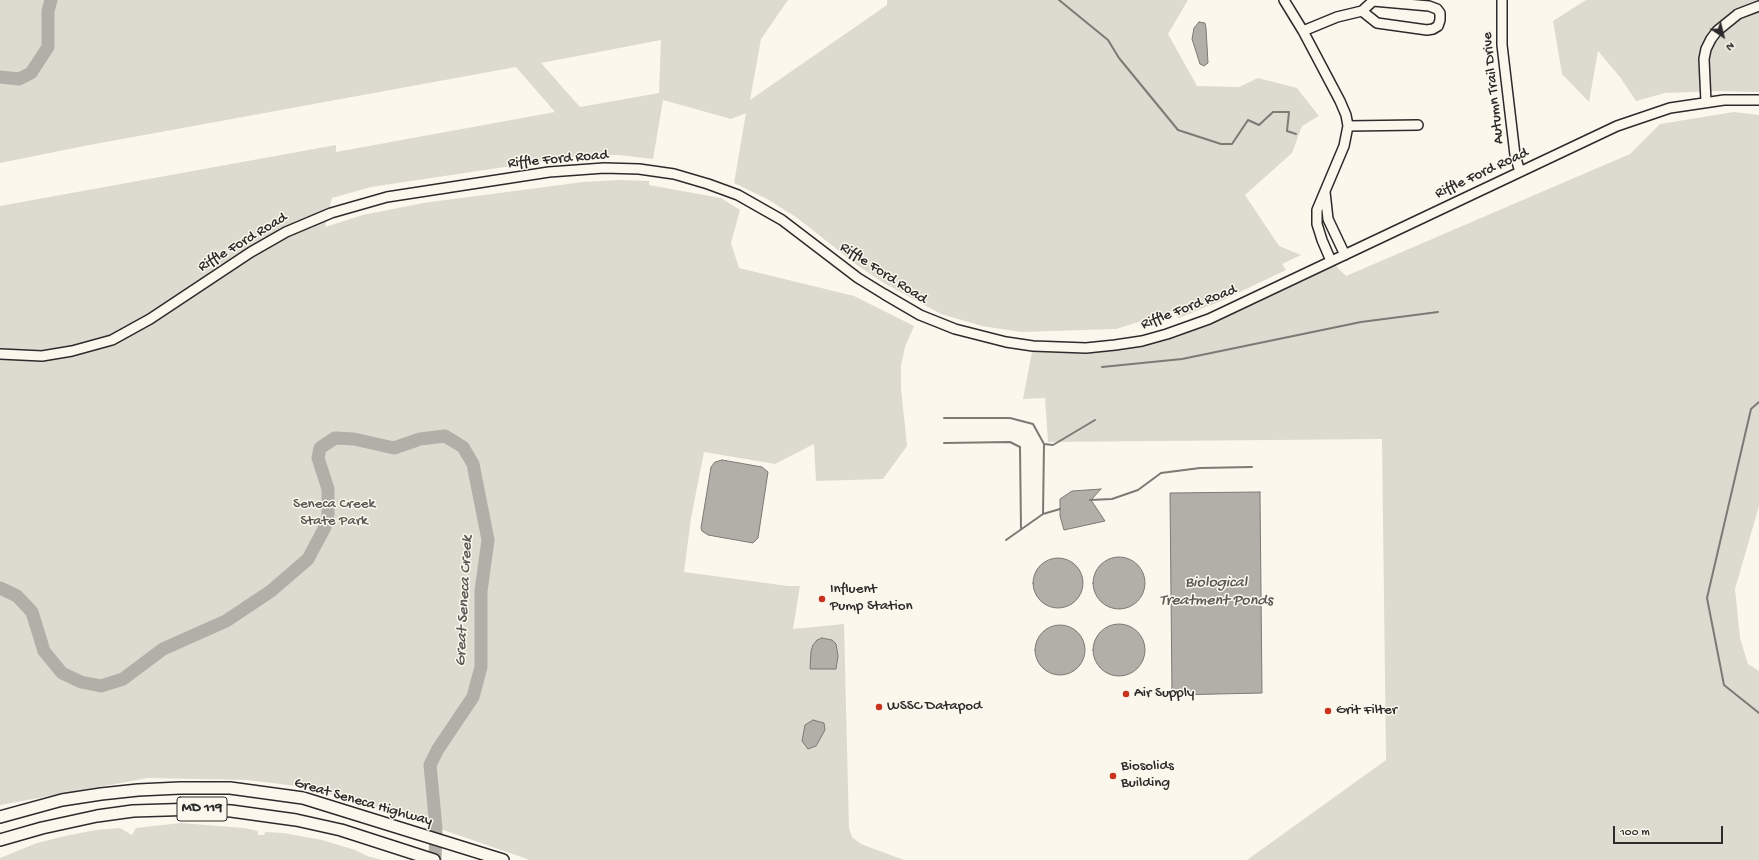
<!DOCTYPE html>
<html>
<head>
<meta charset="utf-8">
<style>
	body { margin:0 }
	#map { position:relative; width:1759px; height:860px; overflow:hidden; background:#fbf7ec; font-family:"Gochi Hand",sans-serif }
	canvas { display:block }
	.north { position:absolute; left:1703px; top:16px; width:40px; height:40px; -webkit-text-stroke:3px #fbf7ec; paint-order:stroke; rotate:145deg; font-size:11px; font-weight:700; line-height:16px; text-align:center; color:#2b2b2b }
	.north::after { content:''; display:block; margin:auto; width:14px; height:18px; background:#2b2b2b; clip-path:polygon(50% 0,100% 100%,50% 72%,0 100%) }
	.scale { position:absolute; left:1613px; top:826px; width:110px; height:18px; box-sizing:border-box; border:2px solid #2b2b2b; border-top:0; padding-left:5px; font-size:12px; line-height:14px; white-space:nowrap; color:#2b2b2b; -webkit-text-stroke:3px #fbf7ec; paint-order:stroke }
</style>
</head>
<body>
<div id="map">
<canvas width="1759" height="860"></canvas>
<div class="north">N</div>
<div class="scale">100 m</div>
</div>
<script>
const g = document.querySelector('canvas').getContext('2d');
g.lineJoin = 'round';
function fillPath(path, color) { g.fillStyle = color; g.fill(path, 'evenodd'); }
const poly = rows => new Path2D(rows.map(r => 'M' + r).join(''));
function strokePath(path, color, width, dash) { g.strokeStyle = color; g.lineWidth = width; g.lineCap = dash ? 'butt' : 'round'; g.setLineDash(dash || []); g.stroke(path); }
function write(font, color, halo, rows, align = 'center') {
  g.font = font + ' "Gochi Hand",sans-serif'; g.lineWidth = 3; g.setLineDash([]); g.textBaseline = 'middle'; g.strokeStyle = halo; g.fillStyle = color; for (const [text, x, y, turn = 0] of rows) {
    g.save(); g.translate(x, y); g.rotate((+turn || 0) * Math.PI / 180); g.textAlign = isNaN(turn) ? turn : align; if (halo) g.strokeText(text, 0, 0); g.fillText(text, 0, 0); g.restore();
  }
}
fillPath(poly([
	[0,0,788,0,761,39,750,100,887,5,887,0,1188,0,1168,34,1197,86,1239,87,1258,78,1297,88,1319,116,1302,126,1292,153,1245,195,1279,246,1301,255,1282,264,1286,270,1221,301,1179,318,1173,311,1116,329,1021,332,982,326,941,314,884,283,857,265,796,217,767,199,734,183,746,113,731,119,663,100,653,159,619,155,585,155,371,187,332,198,325,227,363,215,423,203,583,182,620,180,649,181,649,185,721,198,740,210,731,243,739,268,854,296,914,326,905,347,901,366,901,388,907,446,883,479,816,481,814,444,775,464,704,452,691,518,684,572,788,586,800,586,793,629,844,624,849,828,852,837,861,844,904,860,530,860,377,807,305,787,247,780,148,778,0,805,0,206,336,145,336,152,555,112,516,67,84,146,0,163],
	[661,40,659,93,580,107,541,63],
	[1586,0,1759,0,1759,92,1715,91,1665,93,1636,101,1620,77,1598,51,1589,102,1562,74,1553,21],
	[1734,112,1759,115,1759,506,1735,589,1740,638,1748,664,1759,671,1759,860,1247,860,1386,760,1382,439,1048,442,1045,398,1023,399,1033,346,1058,348,1167,334,1331,261,1346,276,1630,154,1660,124],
	[181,823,244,828,258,831,258,835,264,835,265,832,283,833,322,840,355,850,367,856,382,860,0,860,0,858,37,843,65,836,96,830,120,828,132,835,136,828]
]), '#dddad0');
const water = poly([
	[1199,22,1205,23,1206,28,1208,63,1204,66,1200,64,1192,39,1194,28,1199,22],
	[722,460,762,467,768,472,758,538,753,543,708,535,702,531,701,528,711,467,715,462,722,460],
	[1101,489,1091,500,1105,521,1064,530,1060,516,1060,499,1072,491,1101,489],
	[1260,492,1262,693,1172,695,1170,493,1260,492],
	'1093 583a26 26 0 1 1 52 0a26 26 0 1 1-52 0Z',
	'1033 583a25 25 0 1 1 50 0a25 25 0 1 1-50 0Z',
	'1093 650a26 26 0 1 1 52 0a26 26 0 1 1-52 0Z',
	'1035 650a25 25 0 1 1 50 0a25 25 0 1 1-50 0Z',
	[822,638,832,640,836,644,838,656,836,669,810,669,811,651,813,645,817,640,822,638],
	[813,720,824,723,825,730,816,746,808,749,802,741,805,725,813,720]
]);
fillPath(water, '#b1afa7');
strokePath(water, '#7b7a75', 1);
strokePath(poly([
	[1059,0,1108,40,1119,58,1178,130,1221,144,1232,144,1248,120,1259,125,1273,112,1289,112,1287,131,1296,134],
	[1102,367,1182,359,1361,322,1438,312],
	[1759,402,1751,409,1707,598,1724,685,1759,713],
	[944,418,1010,418,1033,424,1044,444,1043,514],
	[944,443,1010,442,1020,447,1021,529],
	[1044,444,1053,445,1095,420],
	[1090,500,1112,499,1138,490,1161,473,1200,468,1252,467],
	[1006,540,1043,514,1060,509]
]), '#7b7a75', 2);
strokePath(poly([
	[0,77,19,79,31,73,48,47,48,11,51,0],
	[0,588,17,596,32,612,44,651,62,673,81,682,101,686,123,679,163,649,226,621,271,591,308,559,325,527,328,514,328,489,318,458,320,448,335,438,354,439,394,448,420,439,445,436,463,447,473,464,488,540,481,591,481,667,473,697,438,749,430,765,436,828,435,860]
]), '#b1afa7', 13);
const minor = poly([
	[1284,0,1303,31,1340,101,1346,115,1348,126,1344,146,1317,210,1317,224,1322,240,1331,261],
	[1502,0,1502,45,1515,155,1520,172],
	[1303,31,1337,17,1362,11,1377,23,1427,30,1433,29,1438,26,1440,20,1440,13,1437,9,1429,6,1373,1,1362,11],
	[1706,102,1704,59,1706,49,1711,39,1717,31,1738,14,1759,6],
	[1348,126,1418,125],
	[1325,192,1328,219,1345,255],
	[0,354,42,356,72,351,112,340,150,319,251,252,286,232,331,213,387,197,549,172,604,168,639,169,674,174,708,184,738,195,782,220,858,278,884,294,920,315,955,329,1006,342,1033,346,1086,348,1115,345,1142,341,1167,334,1209,319,1617,126,1670,108,1724,100,1759,100]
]);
const major = poly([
	[0,817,62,800,101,794,138,790,180,788,230,788,303,798,503,860],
	[0,840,42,828,97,816,133,811,197,809,231,811,296,820,341,830,434,860]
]);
strokePath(minor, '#2b2b2b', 12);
strokePath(major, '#2b2b2b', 14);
strokePath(minor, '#fbf7ec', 9);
strokePath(major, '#fbf7ec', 11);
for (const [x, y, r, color] of [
	[822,599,4,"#c8321e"],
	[1126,694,4,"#c8321e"],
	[879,707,4,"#c8321e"],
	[1328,711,4,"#c8321e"],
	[1113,776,4,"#c8321e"]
]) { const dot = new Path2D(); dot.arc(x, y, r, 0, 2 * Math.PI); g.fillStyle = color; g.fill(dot); strokePath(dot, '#fbf7ec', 1.5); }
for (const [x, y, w] of [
	[202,809,50]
]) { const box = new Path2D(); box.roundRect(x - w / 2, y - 12, w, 24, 3); g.fillStyle = '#fbf7ec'; g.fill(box); strokePath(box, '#2b2b2b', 1); }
write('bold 14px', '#2b2b2b', null, [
	["MD 119",202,809]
]);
write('15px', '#2b2b2b', '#fbf7ec', [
	["Autumn Trail Drive",1494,88,-96],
	["Riffle Ford Road",558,160,-5],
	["Riffle Ford Road",1482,174,-25],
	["Riffle Ford Road",243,243,-31],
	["Riffle Ford Road",883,274,33],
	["Riffle Ford Road",1189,308,-21],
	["Great Seneca Highway",363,803,16]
]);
write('15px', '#585754', '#fbf7ec', [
	["Seneca Creek",334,505],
	["State Park",334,522]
]);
write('15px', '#2b2b2b', '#fbf7ec', [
	["Influent",830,590],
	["Pump Station",830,607],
	["Air Supply",1134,694],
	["WSSC Datapod",887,707],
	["Grit Filter",1336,711],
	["Biosolids",1121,767],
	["Building",1121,784]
], 'left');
write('italic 16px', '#5a5956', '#fbf7ec', [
	["Biological",1216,584],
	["Treatment Ponds",1216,602],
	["Great Seneca Creek",465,601,-87]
]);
</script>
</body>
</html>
